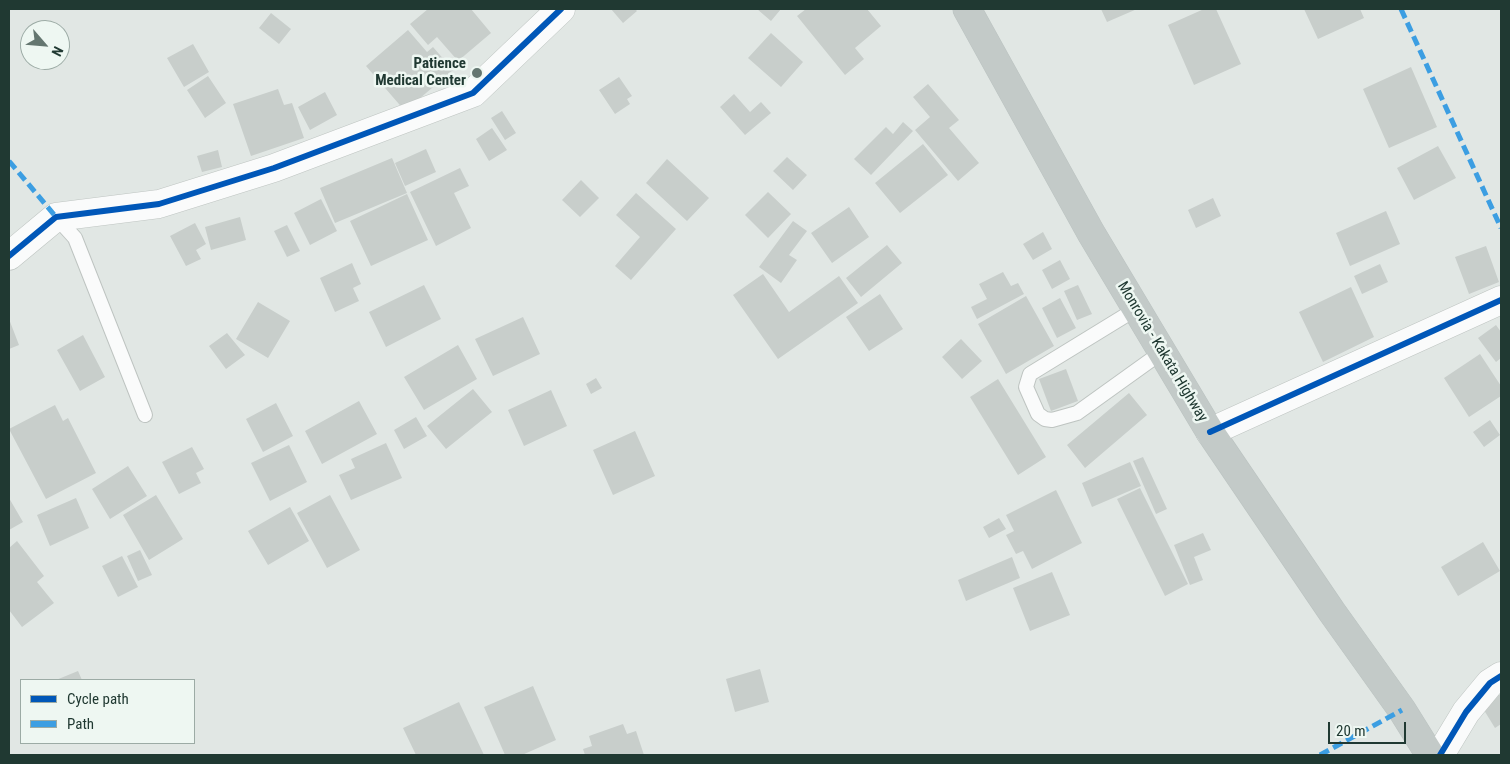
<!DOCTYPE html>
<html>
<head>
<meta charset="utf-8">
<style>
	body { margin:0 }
	#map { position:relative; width:1510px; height:764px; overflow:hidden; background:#e1e7e4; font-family:"Roboto Condensed",sans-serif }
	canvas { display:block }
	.frame { position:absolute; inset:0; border:10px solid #203932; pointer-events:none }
	.legend { position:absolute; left:20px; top:679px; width:175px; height:65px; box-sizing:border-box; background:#eef7f2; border:1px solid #9caba5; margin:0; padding:6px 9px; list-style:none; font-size:15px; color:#203932 }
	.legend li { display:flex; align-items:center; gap:10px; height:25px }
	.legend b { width:25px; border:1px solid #9caba5 }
	.north { position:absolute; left:20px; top:20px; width:50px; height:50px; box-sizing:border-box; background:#eef7f2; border:1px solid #9caba5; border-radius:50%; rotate:117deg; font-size:14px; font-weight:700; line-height:20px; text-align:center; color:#203932 }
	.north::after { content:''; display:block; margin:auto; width:18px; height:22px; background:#647670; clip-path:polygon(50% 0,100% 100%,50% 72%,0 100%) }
	.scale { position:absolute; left:1328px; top:722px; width:78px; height:22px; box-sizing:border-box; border:2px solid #203932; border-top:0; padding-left:6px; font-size:15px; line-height:18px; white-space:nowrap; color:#203932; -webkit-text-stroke:4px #eef7f2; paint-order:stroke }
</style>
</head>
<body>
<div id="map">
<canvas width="1510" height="764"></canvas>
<div class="frame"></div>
<ul class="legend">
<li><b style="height:6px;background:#0057b8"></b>Cycle path</li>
<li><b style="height:6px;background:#3c9ee2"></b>Path</li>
</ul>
<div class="north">N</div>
<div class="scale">20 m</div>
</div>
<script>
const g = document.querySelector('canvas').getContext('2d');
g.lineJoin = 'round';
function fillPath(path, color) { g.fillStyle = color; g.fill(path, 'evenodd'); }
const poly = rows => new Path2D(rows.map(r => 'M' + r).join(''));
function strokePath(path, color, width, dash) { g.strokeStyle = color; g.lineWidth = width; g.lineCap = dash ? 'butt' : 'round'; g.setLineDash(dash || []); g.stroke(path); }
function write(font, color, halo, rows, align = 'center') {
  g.font = font + ' "Roboto Condensed",sans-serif'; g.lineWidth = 5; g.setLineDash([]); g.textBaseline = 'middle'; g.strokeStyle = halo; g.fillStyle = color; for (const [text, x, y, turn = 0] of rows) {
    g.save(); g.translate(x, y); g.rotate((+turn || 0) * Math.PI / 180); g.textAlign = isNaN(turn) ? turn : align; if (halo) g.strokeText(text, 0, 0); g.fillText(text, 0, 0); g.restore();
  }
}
fillPath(poly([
	[428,9,471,9,491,33,458,61,437,37,428,45,410,24],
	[611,9,635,9,637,11,623,23],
	[757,9,781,9,771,21],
	[806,9,867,9,881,26,855,48,864,59,845,75,797,16],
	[1101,9,1137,9,1107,22],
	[1204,9,1216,9,1241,64,1194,85,1168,25],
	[1304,9,1360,9,1364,18,1318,39],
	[271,13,291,29,279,44,259,28],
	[408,30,427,52,433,47,453,70,405,111,366,66],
	[771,33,803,62,781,87,748,58],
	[193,44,209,72,184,87,167,58],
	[1411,67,1437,127,1389,148,1363,89],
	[208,76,226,103,205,118,187,90],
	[619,77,632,96,627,99,630,104,615,114,599,90],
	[928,84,959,120,949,128,979,163,958,181,915,130,930,117,913,97],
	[278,89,284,105,292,103,304,138,251,156,233,104],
	[325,92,337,115,310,130,298,107],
	[734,94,750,112,761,102,771,113,745,135,720,107],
	[502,111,516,133,505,140,491,118],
	[903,122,913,131,871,175,854,159,886,127,893,134],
	[492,128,507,150,489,161,476,139],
	[923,144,948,175,900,213,875,183],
	[1438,146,1456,178,1414,200,1397,168],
	[426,149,436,172,405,186,395,163],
	[218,150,222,167,202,172,197,156],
	[787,157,807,175,793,190,773,171],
	[392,158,407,193,335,223,320,188],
	[667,159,709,198,687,221,646,183],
	[460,168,469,186,454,193,471,228,436,246,410,192],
	[581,180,599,198,580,217,562,200],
	[768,192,791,214,768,238,745,215],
	[636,193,676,229,631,280,615,266,640,237,616,215],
	[407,194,428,240,371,266,350,221],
	[1213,198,1221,216,1196,228,1188,210],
	[321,199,337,231,310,245,294,213],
	[849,207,869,237,832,263,811,233],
	[1386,211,1400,244,1350,266,1336,233],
	[240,217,246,240,211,250,205,227],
	[793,221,807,231,789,255,797,260,781,283,759,267],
	[195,223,206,244,196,250,201,259,186,266,170,236],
	[287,225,300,251,287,257,274,231],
	[1043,232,1052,249,1033,260,1023,244],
	[887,245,902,263,861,297,846,278],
	[1486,246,1499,282,1469,294,1455,257],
	[1060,260,1070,279,1052,289,1042,270],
	[352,263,361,284,353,288,359,301,335,312,320,278],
	[1380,264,1388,282,1362,294,1354,276],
	[1003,272,1011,286,1018,283,1024,294,977,319,971,307,987,299,979,284],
	[763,274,789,312,839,276,858,303,778,359,733,295],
	[424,285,441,319,386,347,369,312],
	[1078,285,1092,314,1077,320,1064,291],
	[1351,287,1374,337,1323,362,1299,312],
	[880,294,903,329,869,351,846,317],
	[1026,296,1054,346,1006,374,978,324],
	[1060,298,1076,328,1057,338,1042,308],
	[258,302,290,321,268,358,236,339],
	[523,317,540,354,493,376,475,339],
	[9,319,19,345,9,349],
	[1496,325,1501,332,1501,358,1496,362,1478,338],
	[227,333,245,355,226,369,209,346],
	[83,335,105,377,80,391,57,350],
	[961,339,982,361,962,379,942,357],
	[458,345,477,379,424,410,404,377],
	[1480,354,1501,386,1501,396,1469,417,1444,378],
	[1066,369,1078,401,1051,411,1039,379],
	[596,378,602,388,591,394,586,384],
	[998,379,1046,457,1018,475,970,397],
	[473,389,492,412,446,449,427,426],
	[551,390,567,426,524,446,508,410],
	[1129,393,1147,415,1085,468,1067,445],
	[359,401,377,434,322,464,305,431],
	[276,403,293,436,263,452,246,419],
	[55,405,63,421,68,418,96,473,46,499,9,429],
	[416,417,427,436,404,449,394,430],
	[1490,420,1500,435,1484,447,1473,432],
	[635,431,655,476,613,495,593,450],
	[386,443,402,478,351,500,339,475,355,468,351,459],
	[289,445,307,482,270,501,251,463],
	[192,447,204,469,196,473,201,483,179,494,162,462],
	[1143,457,1167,509,1156,514,1133,461],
	[1130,462,1141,486,1092,507,1082,483],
	[128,466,147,496,110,519,92,489],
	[1140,488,1188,584,1165,596,1117,499],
	[1056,490,1082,543,1032,569,1023,551,1016,554,1006,535,1014,531,1006,515],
	[156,495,183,539,149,560,123,515],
	[330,495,360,550,327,568,297,513],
	[9,498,23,522,9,530],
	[76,498,89,528,50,546,37,515],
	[290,507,309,541,268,565,248,531],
	[999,518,1006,529,989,538,983,527],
	[1203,533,1211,550,1194,557,1203,580,1190,585,1174,545],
	[17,541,44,576,37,582,54,603,22,627,9,610,9,548],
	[1483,542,1500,571,1458,596,1441,567],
	[140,550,152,575,138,581,127,556],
	[122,556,138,587,118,597,102,566],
	[1012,557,1020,578,966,601,958,580],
	[1052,572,1070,615,1030,631,1013,588],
	[760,669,769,702,735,712,726,679],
	[78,671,82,680,56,680],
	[533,686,556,740,522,755,505,755,484,707],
	[1497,691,1501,697,1501,724,1495,728,1479,702],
	[459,702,484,755,416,755,403,728],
	[623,724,627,734,636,731,644,755,585,755,583,749,592,746,589,736]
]), '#c8cecb');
const service = poly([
	[56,217,75,238,145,415],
	[1136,309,1030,374,1026,387,1038,414,1045,419,1052,420,1077,413,1162,352]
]);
const minor = poly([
	[9,256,56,217,159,204,274,168,473,93,561,9],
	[1210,432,1501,300],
	[1440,755,1466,712,1490,683,1501,676]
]);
const trunk = poly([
	[967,9,1091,233,1210,432,1332,612,1402,710,1430,755]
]);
strokePath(service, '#bec4c1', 16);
strokePath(minor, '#bec4c1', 29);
strokePath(trunk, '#bbc3c1', 29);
strokePath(service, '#fafbfb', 14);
strokePath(minor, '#fafbfb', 28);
strokePath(trunk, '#c3cac8', 28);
strokePath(poly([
	[1401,9,1501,228],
	[9,161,56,217],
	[1320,755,1402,710]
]), '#3c9ee2', 5, [10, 5]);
strokePath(poly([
	[9,256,56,217,159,204,274,168,473,93,561,9],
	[1210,432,1501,300],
	[1440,755,1466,712,1490,683,1501,676]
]), '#0057b8', 6);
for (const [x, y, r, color] of [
	[477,73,6,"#647670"]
]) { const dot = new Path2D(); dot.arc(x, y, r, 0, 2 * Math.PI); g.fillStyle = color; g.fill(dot); strokePath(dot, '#eef7f2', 2); }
write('bold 15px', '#203932', '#eef7f2', [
	["Patience",466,64],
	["Medical Center",466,81]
], 'right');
write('15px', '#203932', '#eef7f2', [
	["Monrovia - Kakata Highway",1162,352,59]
]);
</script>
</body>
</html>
